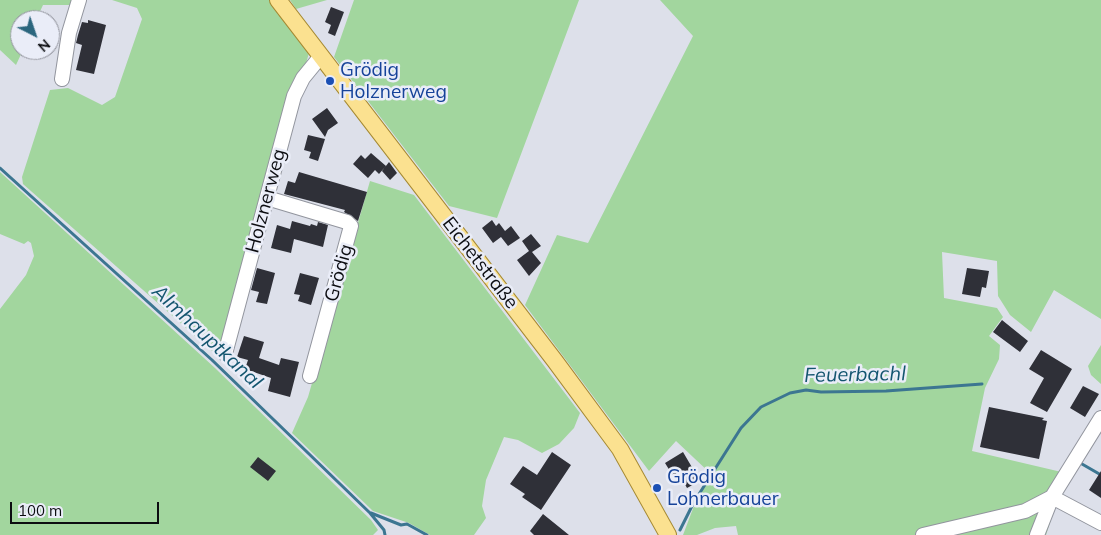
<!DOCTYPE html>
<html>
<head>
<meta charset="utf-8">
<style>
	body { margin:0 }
	#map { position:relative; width:1101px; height:535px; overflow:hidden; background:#dde0ea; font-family:Mulish,sans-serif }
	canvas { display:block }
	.north { position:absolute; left:10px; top:10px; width:50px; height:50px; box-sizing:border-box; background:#eaedf8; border:1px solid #91939c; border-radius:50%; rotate:139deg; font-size:14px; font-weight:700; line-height:20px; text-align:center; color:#0c0d11 }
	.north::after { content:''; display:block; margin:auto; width:18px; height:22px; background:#2b667e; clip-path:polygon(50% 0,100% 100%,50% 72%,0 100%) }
	.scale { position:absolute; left:10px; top:502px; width:149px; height:22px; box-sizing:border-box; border:2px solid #0c0d11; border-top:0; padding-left:6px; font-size:15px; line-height:18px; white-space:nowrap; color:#0c0d11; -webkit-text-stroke:4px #eaedf8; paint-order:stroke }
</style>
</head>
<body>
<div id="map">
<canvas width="1101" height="535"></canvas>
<div class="north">N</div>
<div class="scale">100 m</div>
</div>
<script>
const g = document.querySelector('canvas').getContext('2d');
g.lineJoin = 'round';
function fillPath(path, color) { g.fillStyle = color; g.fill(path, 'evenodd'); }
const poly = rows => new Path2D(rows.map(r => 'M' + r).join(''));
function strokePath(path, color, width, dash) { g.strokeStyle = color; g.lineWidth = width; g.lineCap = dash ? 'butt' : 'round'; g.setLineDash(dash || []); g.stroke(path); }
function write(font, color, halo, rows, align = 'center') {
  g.font = font + ' Mulish,sans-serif'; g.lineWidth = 5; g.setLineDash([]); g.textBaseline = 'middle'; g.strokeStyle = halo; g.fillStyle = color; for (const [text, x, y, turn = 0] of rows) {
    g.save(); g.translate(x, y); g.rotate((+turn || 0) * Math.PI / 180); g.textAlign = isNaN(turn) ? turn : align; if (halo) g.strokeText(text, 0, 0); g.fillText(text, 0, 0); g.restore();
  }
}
fillPath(poly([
	[0,0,81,0,72,5,43,5,36,20,20,20,20,50,23,50,16,65,0,50],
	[112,0,271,0,309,53,220,358,23,184,22,177,50,90,68,88,102,105,115,97,142,19,137,8],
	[290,0,327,0,296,9],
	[354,0,579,0,497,218,449,206,334,57],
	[660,0,1101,0,1101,319,1054,290,1031,332,1010,315,998,296,997,261,942,252,944,298,997,308,1003,317,989,336,1000,345,999,359,985,388,972,451,1070,474,1061,489,1046,535,738,535,736,526,715,528,697,535,683,535,697,498,711,474,676,441,649,471,525,305,557,235,588,243,693,36],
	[0,172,215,368,371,520,378,530,373,535,0,535,0,309,26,275,34,256,31,243,28,241,24,244,0,234],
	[370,181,414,195,580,413,574,428,559,444,542,453,518,440,504,437,486,480,482,506,486,518,474,535,430,535,409,523,373,511,292,433,308,397],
	[1101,345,1101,384,1091,375,1088,366]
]), '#a2d69e');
strokePath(poly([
	[0,168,212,360,370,513,384,530,385,535],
	[1082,464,1101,475],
	[371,513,401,525,407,524,427,535],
	[680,530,694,502,741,428,761,407,790,393,806,390,821,392,886,391,982,384]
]), '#3c7691', 3);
fillPath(poly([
	[331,7,344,12,335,36,328,33,331,25,325,22],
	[88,20,106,25,94,74,76,70,82,45,76,43,78,35,82,22,88,23],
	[327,108,338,123,328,130,325,137,312,119],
	[308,135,325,139,318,161,309,158,311,152,304,150],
	[371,153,386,166,379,174,375,170,368,178,353,164,361,155,365,159],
	[389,162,397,173,390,180,382,171],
	[299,172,367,192,358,221,344,212,345,210,284,194,288,181,295,183],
	[492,220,496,226,499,223,505,231,511,226,520,238,508,246,501,237,493,243,482,228],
	[292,221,310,226,311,224,317,226,318,222,328,225,323,247,294,239,291,253,271,248,277,225,290,229],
	[531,234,541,246,532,252,541,263,529,276,517,260,529,251,522,241],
	[257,268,275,273,267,304,256,302,259,292,251,290],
	[967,268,989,271,986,288,982,287,980,297,962,294],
	[300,273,319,278,311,305,298,301,300,295,294,294],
	[1002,320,1028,341,1020,352,993,332],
	[244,336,264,342,259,358,279,365,281,358,299,362,290,397,268,391,271,378,245,369,248,360,237,357],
	[1041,350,1072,369,1047,412,1030,403,1044,378,1029,369],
	[1083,386,1099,394,1085,417,1070,408],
	[989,407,1044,418,1042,420,1047,421,1039,459,980,447],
	[552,452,571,465,541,510,522,497,525,494,510,484,523,466,537,475],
	[683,452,700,481,687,488,683,481,678,484,665,463],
	[258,457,276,471,268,481,250,467],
	[1101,471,1101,498,1089,490],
	[543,514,569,535,534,535,530,531]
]), '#2f3038');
const minor = poly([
	[62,79,69,33,79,0],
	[267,198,347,222,351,226,310,376],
	[225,354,294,96,303,78,321,56],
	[1052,497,1101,523],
	[923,535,1025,511,1052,497],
	[1037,535,1052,497,1101,418]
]);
const major = poly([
	[278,0,555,361,620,449,668,535]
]);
strokePath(minor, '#92959e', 16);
strokePath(major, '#a68a33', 18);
strokePath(minor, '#fff', 14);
strokePath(major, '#fbe190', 16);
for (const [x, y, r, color] of [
	[330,81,5,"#1a4fb4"],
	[657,488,5,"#1a4fb4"]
]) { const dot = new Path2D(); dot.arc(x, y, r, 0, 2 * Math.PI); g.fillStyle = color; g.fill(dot); strokePath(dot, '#eaedf8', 2); }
write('19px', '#164399', '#eaedf8', [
	["Grödig",340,70],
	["Holznerweg",340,92],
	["Grödig",667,477],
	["Lohnerbauer",667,499]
], 'left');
write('19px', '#0c0d11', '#eaedf8', [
	["Holznerweg",266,201,-75],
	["Eichetstraße",480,263,52],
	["Grödig",339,273,-74]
]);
write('italic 20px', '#13556f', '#eaedf8', [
	["Almhauptkanal",207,337,43],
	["Feuerbachl",855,375,-1]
]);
</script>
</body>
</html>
